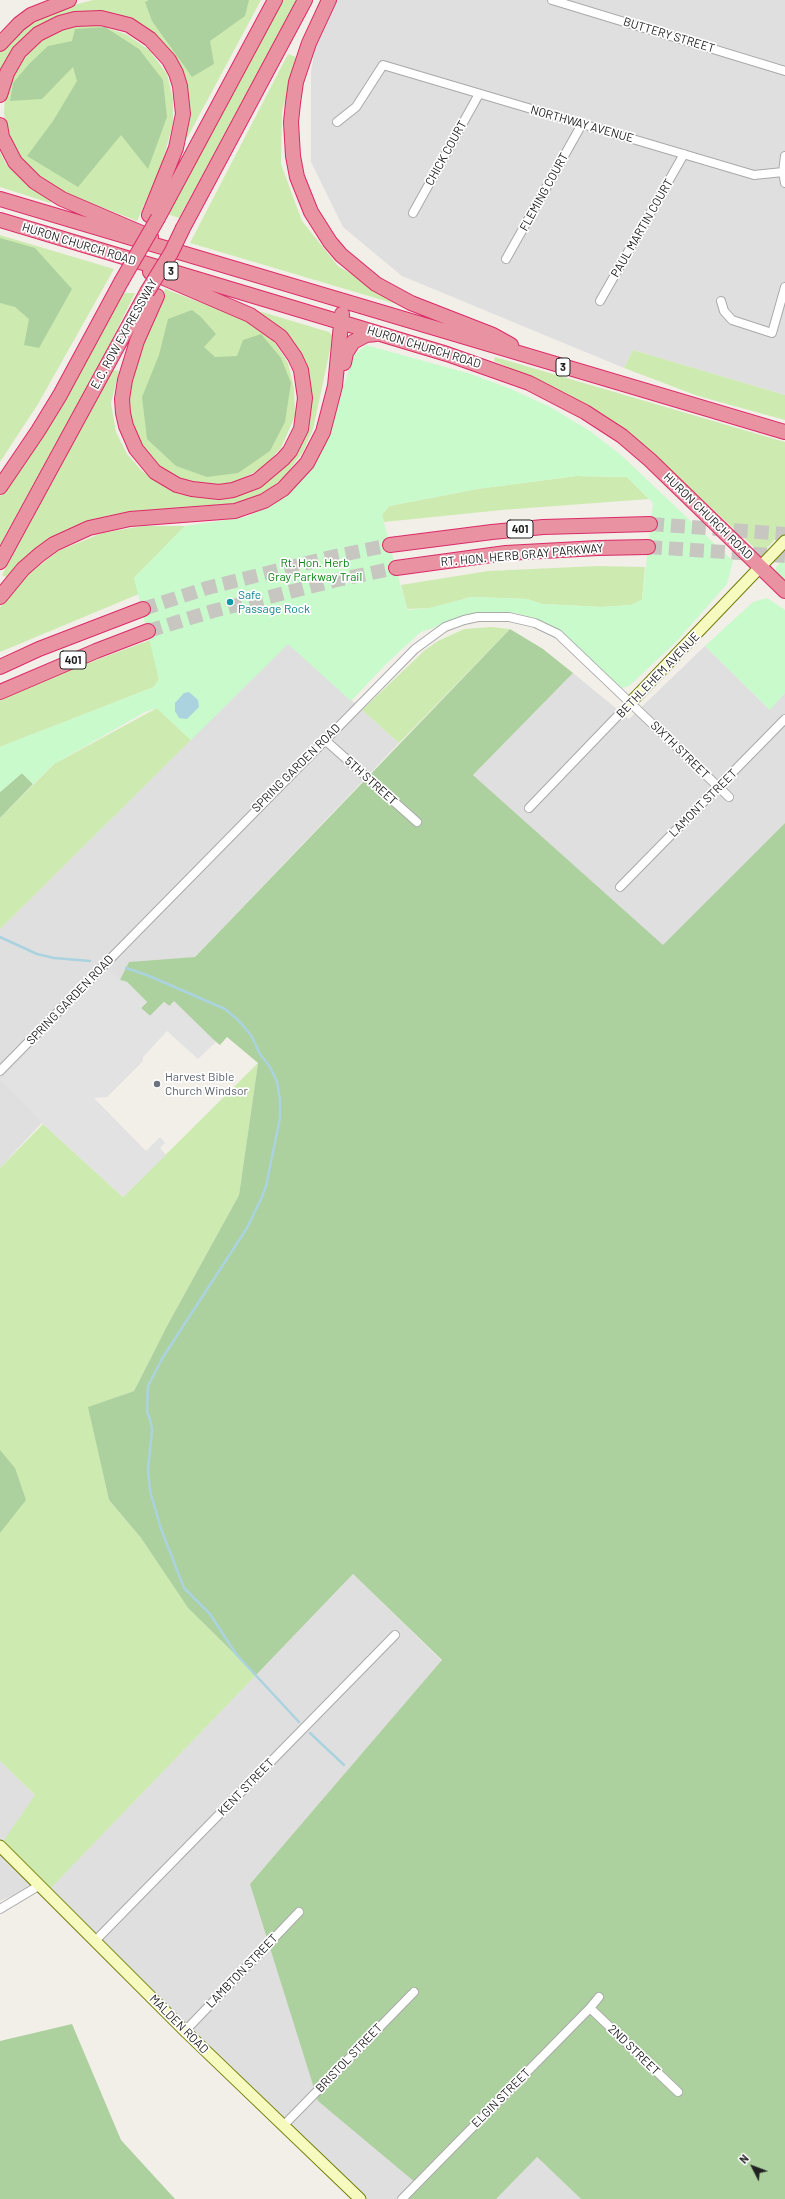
<!DOCTYPE html>
<html>
<head>
<meta charset="utf-8">
<style>
	body { margin:0 }
	#map { position:relative; width:785px; height:2199px; overflow:hidden; background:#f2efe9; font-family:Barlow,sans-serif }
	canvas { display:block }
	.north { position:absolute; left:733px; top:2147px; width:40px; height:40px; -webkit-text-stroke:3px #fff; paint-order:stroke; rotate:312deg; font-size:11px; font-weight:700; line-height:16px; text-align:center; color:#222 }
	.north::after { content:''; display:block; margin:auto; width:14px; height:18px; background:#222; clip-path:polygon(50% 0,100% 100%,50% 72%,0 100%) }
</style>
</head>
<body>
<div id="map">
<canvas width="785" height="2199"></canvas>
<div class="north">N</div>
</div>
<script>
const g = document.querySelector('canvas').getContext('2d');
g.lineJoin = 'round';
function fillPath(path, color) { g.fillStyle = color; g.fill(path, 'evenodd'); }
const poly = rows => new Path2D(rows.map(r => 'M' + r).join(''));
function strokePath(path, color, width, dash) { g.strokeStyle = color; g.lineWidth = width; g.lineCap = dash ? 'butt' : 'round'; g.setLineDash(dash || []); g.stroke(path); }
function write(font, color, halo, rows, align = 'center') {
  g.font = font + ' Barlow,sans-serif'; g.lineWidth = 3.5; g.setLineDash([]); g.textBaseline = 'middle'; g.strokeStyle = halo; g.fillStyle = color; for (const [text, x, y, turn = 0] of rows) {
    g.save(); g.translate(x, y); g.rotate((+turn || 0) * Math.PI / 180); g.textAlign = isNaN(turn) ? turn : align; if (halo) g.strokeText(text, 0, 0); g.fillText(text, 0, 0); g.restore();
  }
}
fillPath(poly([
	[335,0,785,0,785,395,633,350,624,368,402,276,343,227,311,162,311,72,316,42],
	[288,643,399,743,195,957,0,1168,0,929],
	[705,646,769,709,785,693,785,823,663,946,473,775,573,673,629,719],
	[353,1574,442,1661,250,1884,581,2199,367,2199,292,2125,39,1885,0,1901,0,1761,89,1848]
]), '#e0dfdf');
fillPath(poly([
	[93,0,261,0,186,140,183,138,178,66,106,15,22,40,4,63,0,73,0,52,29,24,55,10],
	[280,0,297,0,179,218,167,214],
	[75,25,97,25,126,34,149,50,167,74,173,99,173,123,161,167,137,221,63,192,27,170,8,140,4,114,5,89,16,63,32,46,52,32],
	[288,54,296,57,282,112,281,164,302,221,338,266,406,307,190,243],
	[0,152,6,164,33,189,51,201,50,203,0,187],
	[0,235,114,269,38,404,0,462],
	[165,289,244,319,272,338,288,363,294,388,295,416,281,448,263,468,235,482,211,487,187,482,159,469,138,444,129,419,128,388,138,351],
	[124,293,135,293,102,360,0,545,0,497,14,478],
	[252,309,329,332,333,336,313,429,303,452,284,477,267,491,241,504,109,517,8,578,2,575,113,370,119,371,111,403,116,432,127,454,142,471,160,484,179,494,216,499,241,495,264,483,298,446,305,366],
	[633,350,785,395,785,420,698,396,624,368],
	[495,357,785,442,785,527,769,546,763,551,757,550,634,437,567,394,494,361],
	[576,476,627,477,649,499,502,510,384,522,382,515,389,506,477,489],
	[143,526,185,526,134,578,139,594,0,652,0,607,25,577,58,551,102,533],
	[598,566,645,567,642,600,631,605,602,607,542,604,527,599,472,597,430,608,407,609,401,585,488,571],
	[491,627,510,629,399,743,362,710,425,650,438,641,464,629],
	[150,640,159,679,154,687,0,747,0,700,80,666],
	[157,708,191,740,0,929,0,818,54,764],
	[258,1063,239,1195,168,1324,134,1391,89,1407,109,1500,141,1538,188,1608,256,1675,47,1892,0,1846,35,1795,0,1761,0,1168,43,1124,123,1197]
]), '#cdebb0');
fillPath(poly([
	[149,0,249,0,245,16,210,41,214,64,192,77,152,21,145,2],
	[105,27,139,49,163,80,167,117,148,169,121,135,78,187,27,156,53,121,77,81,73,67,42,99,10,101,13,83,29,64,48,46,72,41,75,29],
	[0,238,35,248,72,289,39,348,24,345,29,319,15,307,0,303],
	[192,310,201,317,216,334,204,347,215,357,237,356,243,340,261,334,281,358,291,383,285,422,270,451,238,473,207,477,176,466,147,439,142,397,159,355,168,319],
	[510,629,543,649,573,673,473,775,663,945,785,823,785,2199,581,2199,537,2157,496,2199,406,2199,416,2183,318,2101,250,1884,442,1660,353,1574,256,1675,188,1608,141,1538,109,1500,88,1407,134,1391,168,1324,239,1195,258,1063,227,1037,220,1045,164,1002,150,1016,141,1008,147,1002,127,982,120,980,129,962,195,957],
	[22,773,33,784,0,818,0,792],
	[0,1450,15,1468,26,1500,0,1533],
	[72,2024,121,2140,175,2199,0,2199,0,2041]
]), '#add19e');
fillPath(poly([
	[366,345,471,374,511,389,550,407,590,431,621,455,733,561,727,584,675,643,629,686,622,688,563,634,542,621,516,613,481,612,421,632,388,662,351,701,288,644,191,740,157,708,145,712,54,764,33,784,22,773,0,792,0,747,154,687,159,679,134,578,185,526,246,517,278,501,311,467,332,425,353,356],
	[576,476,627,477,653,503,642,600,631,605,602,607,542,604,527,599,472,597,430,608,407,610,382,515,389,506,477,489],
	[785,558,785,582,776,574,776,567],
	[767,598,785,610,785,693,770,710,705,646,753,602]
]), '#c8facc');
fillPath(poly([
	[107,969,120,980,127,982,147,1002,141,1008,150,1016,164,1002,169,1006,174,1001,216,1042,198,1059,167,1031,143,1057,143,1061,107,1097,94,1098,146,1151,160,1137,165,1143,160,1148,166,1155,123,1197,43,1124,0,1080]
]), '#e2e2e2');
fillPath(poly([
	[189,692,198,700,199,707,187,719,179,718,175,711,175,703,184,693]
]), '#aad3df');
strokePath(poly([
	[0,937,37,954,54,958,90,961],
	[126,968,147,975,225,1009,238,1020,251,1035,260,1054,270,1067,277,1082,280,1100,280,1118,266,1186,261,1199,247,1228,163,1357,148,1386,147,1411,151,1423,152,1431,148,1469,150,1491,161,1529,184,1588,210,1614,236,1654,299,1722],
	[310,1733,344,1765]
]), '#aad3df', 2.5);
strokePath(poly([
	[650,524,785,534],
	[648,547,785,556],
	[143,609,207,588,331,557,390,545],
	[148,631,213,611,337,580,396,568]
]), '#c8c6c1', 14, [14, 7]);
const street = poly([
	[552,0,785,71],
	[337,122,356,107,383,65,754,175,783,172],
	[785,156,783,172,785,183],
	[413,213,479,94],
	[506,259,582,124],
	[600,301,684,154],
	[721,301,724,311,732,320,772,333,785,287],
	[325,740,417,822],
	[529,808,630,703],
	[620,887,785,719],
	[0,1071,415,649,445,627,464,620,478,617,509,617,535,623,558,634,729,797],
	[0,1909,40,1885],
	[96,1940,395,1635],
	[590,2008,678,2092],
	[185,2031,299,1912],
	[284,2125,414,1992],
	[402,2199,590,2008,599,1997]
]);
const secondary = poly([
	[630,703,785,541],
	[0,1846,185,2031,360,2199]
]);
const highway = poly([
	[329,0,309,43,296,82,293,103,291,122,293,156,297,177,311,212,330,242,341,255,376,284,411,303,493,335,511,345],
	[0,44,19,24,31,15,69,0],
	[0,95,7,73,19,52,38,34,60,23,75,19,101,18,129,25,150,39,169,60,176,73,180,86,183,114,176,148,149,215],
	[0,125,2,137,15,162,35,182,62,199,151,237],
	[0,199,785,432],
	[158,218,275,0],
	[0,220,447,354,529,383,585,412,622,436,650,460,785,591],
	[183,228,305,0],
	[150,272,250,315,281,337,295,357,301,370,305,398,301,429,290,451,283,459,257,481,233,490,219,492,192,489,177,485,155,472,136,449,126,426,123,413,122,399,125,380,137,341,157,296],
	[344,363,346,353,353,342,366,335,376,334],
	[0,487,38,431,60,395,121,282],
	[390,545,492,532,543,527,650,524],
	[0,562,147,292],
	[396,568,506,553,598,548,648,547],
	[0,597,23,569,39,555,54,544,89,528,130,519,235,511,264,501,283,489,307,463,323,432,335,386,342,314],
	[0,667,39,649,143,609],
	[0,692,96,651,148,631]
]);
strokePath(street, '#a9a9a9', 10);
strokePath(secondary, '#707d05', 13);
strokePath(highway, '#dc2a67', 16);
strokePath(street, '#fff', 8);
strokePath(secondary, '#f7fabf', 11);
strokePath(highway, '#e892a2', 14);
const highwayBridge = poly([
	[121,282,158,218],
	[147,292,171,253,183,228]
]);
strokePath(highwayBridge, '#dc2a67', 16, []);
strokePath(highwayBridge, '#e892a2', 14);
for (const [x, y, r, color] of [
	[230,602,4,"#0f9aa8"],
	[157,1084,4,"#6b7280"]
]) { const dot = new Path2D(); dot.arc(x, y, r, 0, 2 * Math.PI); g.fillStyle = color; g.fill(dot); strokePath(dot, '#fff', 1.5); }
for (const [x, y, w] of [
	[171,271,14],
	[563,367,14],
	[520,529,26],
	[73,660,26]
]) { const box = new Path2D(); box.roundRect(x - w / 2, y - 9, w, 18, 3); g.fillStyle = '#fff'; g.fill(box); strokePath(box, '#222', 1); }
write('bold 11px', '#222', null, [
	["3",171,271],
	["3",563,367],
	["401",520,529],
	["401",73,660]
]);
write('12px', '#222', '#fff', [
	["BUTTERY STREET",669,35,17],
	["NORTHWAY AVENUE",582,124,16],
	["CHICK COURT",446,153,-61],
	["FLEMING COURT",544,192,-61],
	["PAUL MARTIN COURT",642,228,-60],
	["HURON CHURCH ROAD",79,244,17],
	["E.C. ROW EXPRESSWAY",124,334,-61],
	["HURON CHURCH ROAD",424,347,17],
	["HURON CHURCH ROAD",708,516,44],
	["RT. HON. HERB GRAY PARKWAY",522,555,-5],
	["BETHLEHEM AVENUE",658,675,-46],
	["SIXTH STREET",680,750,44],
	["SPRING GARDEN ROAD",296,768,-45],
	["5TH STREET",371,781,42],
	["LAMONT STREET",703,803,-45],
	["SPRING GARDEN ROAD",70,1000,-46],
	["KENT STREET",246,1787,-46],
	["LAMBTON STREET",242,1971,-46],
	["MALDEN ROAD",179,2024,45],
	["2ND STREET",634,2050,44],
	["BRISTOL STREET",349,2058,-46],
	["ELGIN STREET",501,2098,-45]
]);
write('12px', '#0c8416', '#fff', [
	["Rt. Hon. Herb",315,563],
	["Gray Parkway Trail",315,577]
]);
write('12px', '#0d838f', '#fff', [
	["Safe",238,595],
	["Passage Rock",238,609]
], 'left');
write('12px', '#5b616d', '#fff', [
	["Harvest Bible",165,1077],
	["Church Windsor",165,1091]
], 'left');
</script>
</body>
</html>
